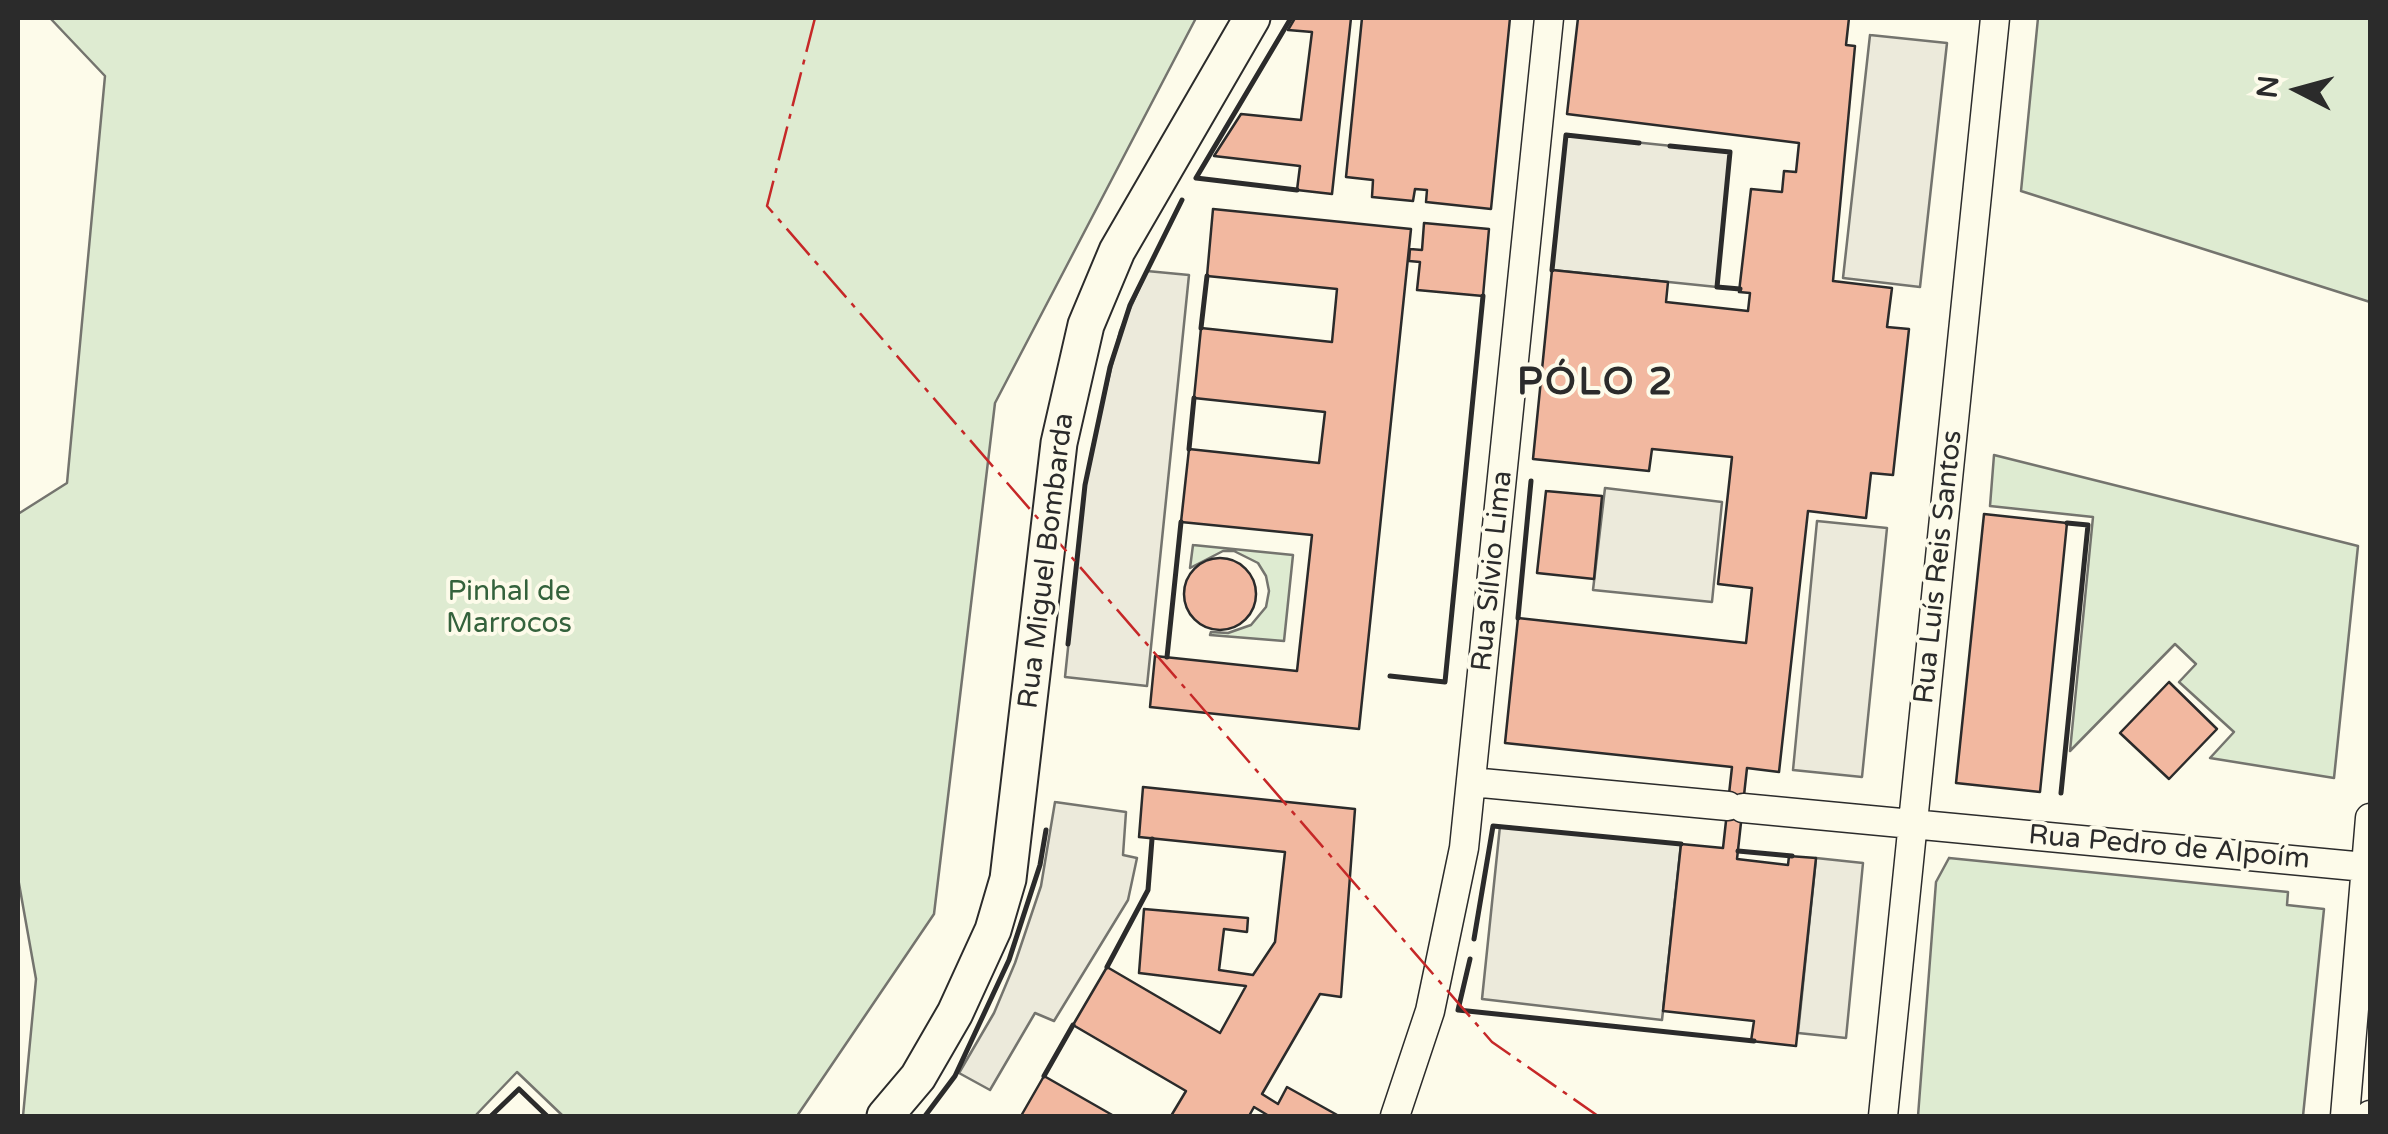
<!DOCTYPE html>
<html>
<head>
<meta charset="utf-8">
<style>
	body { margin:0 }
	#map { position:relative; width:2388px; height:1134px; overflow:hidden; background:#fdfbea; font-family:"Varela Round",sans-serif }
	canvas { display:block }
	.frame { position:absolute; inset:0; border:20px solid #2b2b2b; pointer-events:none }
	.north { position:absolute; left:2248px; top:40px; width:100px; height:100px; -webkit-text-stroke:8px #fdfbea; paint-order:stroke; rotate:276deg; font-size:28px; font-weight:700; line-height:40px; text-align:center; color:#2b2b2b }
	.north::after { content:''; display:block; margin:auto; width:35px; height:45px; background:#2b2b2b; clip-path:polygon(50% 0,100% 100%,50% 72%,0 100%) }
</style>
</head>
<body>
<div id="map">
<canvas width="2388" height="1134"></canvas>
<div class="frame"></div>
<div class="north">N</div>
</div>
<script>
const g = document.querySelector('canvas').getContext('2d');
g.lineJoin = 'round';
function fillPath(path, color) { g.fillStyle = color; g.fill(path, 'evenodd'); }
const poly = rows => new Path2D(rows.map(r => 'M' + r).join(''));
function strokePath(path, color, width, dash) { g.strokeStyle = color; g.lineWidth = width; g.lineCap = dash ? 'butt' : 'round'; g.setLineDash(dash || []); g.stroke(path); }
function write(font, color, halo, rows, align = 'center') {
  g.font = font + ' "Varela Round",sans-serif'; g.lineWidth = 8; g.setLineDash([]); g.textBaseline = 'middle'; g.strokeStyle = halo; g.fillStyle = color; for (const [text, x, y, turn = 0] of rows) {
    g.save(); g.translate(x, y); g.rotate((+turn || 0) * Math.PI / 180); g.textAlign = isNaN(turn) ? turn : align; if (halo) g.strokeText(text, 0, 0); g.fillText(text, 0, 0); g.restore();
  }
}
const green = poly([
	[50,18,1196,18,995,403,934,914,797,1116,563,1116,517,1072,475,1116,23,1116,36,979,18,878,18,514,67,483,105,76,50,18],
	[2038,18,2370,18,2370,302,2021,191,2038,18],
	[1994,455,2358,546,2334,778,2210,758,2234,732,2179,682,2196,664,2175,644,2070,751,2093,517,1990,506,1994,455],
	[1193,545,1293,555,1284,641,1210,635,1211,632,1228,633,1251,625,1266,607,1269,591,1266,576,1258,563,1234,551,1223,551,1190,568,1193,545],
	[1949,858,2288,892,2287,905,2324,909,2303,1116,1918,1116,1936,882,1949,858]
]);
fillPath(green, '#deebd1');
strokePath(green, '#74746e', 2.5);
const parking = poly([
	[1870,35,1947,43,1920,287,1843,278,1870,35],
	[1566,135,1730,152,1717,287,1552,270,1566,135],
	[1147,271,1189,275,1147,686,1065,677,1085,485,1092,448,1120,331,1147,271],
	[1605,488,1722,502,1712,602,1593,590,1605,488],
	[1817,521,1887,528,1862,777,1793,770,1817,521],
	[1055,802,1126,812,1123,855,1137,858,1128,900,1054,1021,1035,1013,990,1090,959,1073,994,1013,1015,963,1041,886,1055,802],
	[1500,826,1681,844,1662,1020,1482,999,1500,826],
	[1816,858,1863,863,1846,1038,1798,1033,1816,858]
]);
fillPath(parking, '#eceadb');
strokePath(parking, '#74746e', 2.5);
const building = poly([
	[1295,18,1351,18,1332,194,1297,190,1300,166,1214,156,1241,114,1301,120,1312,32,1288,30,1295,18],
	[1362,18,1510,18,1491,209,1426,202,1427,190,1415,189,1413,201,1372,197,1373,180,1346,177,1362,18],
	[1578,18,1849,18,1846,45,1855,46,1833,281,1892,288,1887,327,1909,329,1893,475,1871,473,1866,518,1808,511,1779,772,1747,768,1737,859,1788,865,1789,856,1816,858,1796,1046,1751,1041,1754,1021,1663,1011,1681,844,1723,848,1732,767,1505,743,1518,618,1746,643,1752,588,1718,584,1732,457,1652,449,1649,471,1533,459,1552,270,1668,282,1666,302,1748,311,1750,293,1739,292,1751,189,1782,192,1784,171,1796,172,1799,143,1567,114,1578,18],
	[1213,209,1411,229,1359,729,1150,707,1155,656,1297,671,1312,535,1181,522,1189,449,1319,463,1325,412,1194,398,1201,328,1332,342,1337,289,1207,276,1213,209],
	[1424,223,1489,229,1483,296,1417,290,1420,262,1409,261,1410,249,1422,250,1424,223],
	[1546,491,1602,496,1594,579,1537,573,1546,491],
	[1984,514,2067,523,2040,792,1956,783,1984,514],
	'1184 594a36 36 0 1 1 72 0a36 36 0 1 1-72 0Z',
	[2169,682,2217,729,2169,779,2120,733,2169,682],
	[1143,787,1355,809,1341,997,1320,994,1262,1094,1278,1104,1287,1087,1339,1116,1269,1116,1254,1107,1249,1116,1171,1116,1186,1091,1073,1025,1107,967,1220,1033,1246,986,1139,973,1144,909,1248,918,1247,932,1224,929,1219,970,1253,975,1275,942,1285,852,1139,837,1143,787],
	[1044,1076,1114,1116,1021,1116,1044,1076]
]);
fillPath(building, '#f2b8a0');
strokePath(building, '#2b2b2b', 2.5);
const minor = poly([
	[1471,782,1728,806],
	[1743,808,2365,867],
	[1395,1116,1430,1011,1464,848,1549,18],
	[1883,1116,1995,18],
	[2345,1116,2370,818],
	[2370,1116,2370,1115]
]);
const tertiary = poly([
	[885,1116,918,1077,955,1013,993,930,1008,879,1059,443,1086,325,1117,251,1252,18]
]);
strokePath(minor, '#2b2b2b', 31);
strokePath(tertiary, '#2b2b2b', 39);
strokePath(minor, '#fdfbea', 28);
strokePath(tertiary, '#fdfbea', 35);
strokePath(poly([
	[1291,18,1196,178,1297,190],
	[1670,146,1730,152,1717,287,1740,289],
	[1552,270,1566,135,1639,143],
	[1201,328,1207,276],
	[1189,449,1194,398],
	[1518,618,1531,481],
	[1068,644,1085,485,1110,367,1130,305,1182,200],
	[1167,657,1181,522],
	[1390,676,1445,682,1483,296],
	[2061,793,2088,525,2067,523],
	[1738,851,1792,856],
	[1474,939,1493,826,1681,844],
	[1470,959,1458,1010,1754,1041],
	[1107,967,1148,890,1152,839],
	[1044,1076,1073,1025],
	[491,1116,519,1089,547,1116],
	[925,1116,955,1076,1009,960,1040,865,1046,830]
]), '#2b2b2b', 5);
strokePath(poly([
	[815,18,767,206,1492,1042,1598,1116]
]), '#c62828', 2.5, [35, 8, 5, 8]);
write('28px', '#2b2b2b', '#fdfbea', [
	["Rua Miguel Bombarda",1047,561,-83],
	["Rua Luís Reis Santos",1939,567,-84],
	["Rua Sílvio Lima",1493,571,-84],
	["Rua Pedro de Alpoím",2169,848,5]
]);
write('28px', '#34623c', '#fdfbea', [
	["Pinhal de",509,593],
	["Marrocos",509,625]
]);
g.letterSpacing = '2.5px';
write('bold 38px', '#2b2b2b', '#fdfbea', [
	["PÓLO 2",1596,384]
]);
g.letterSpacing = '0px';
</script>
</body>
</html>
